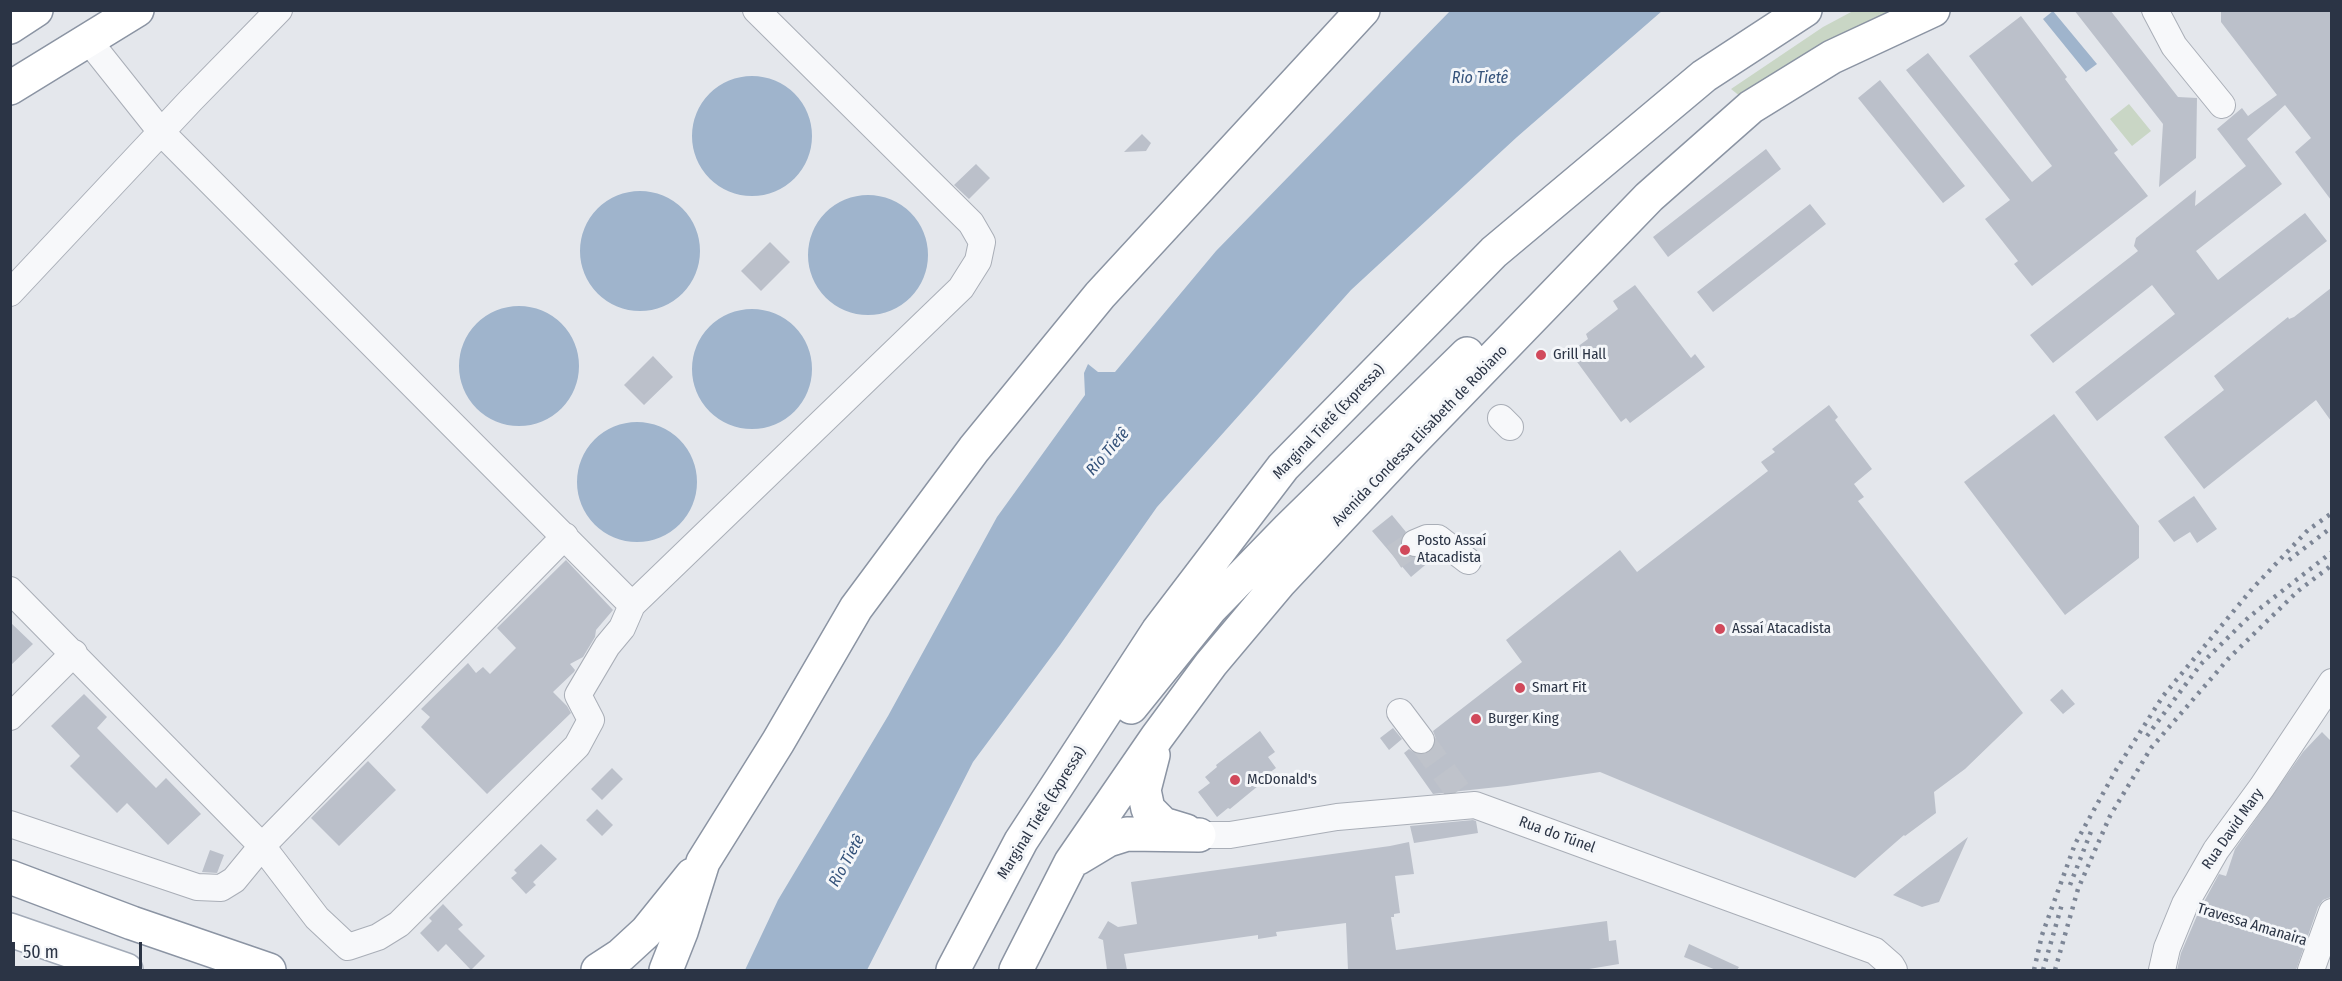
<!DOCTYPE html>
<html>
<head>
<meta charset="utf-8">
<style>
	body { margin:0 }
	#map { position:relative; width:2342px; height:981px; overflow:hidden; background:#e4e7ec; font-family:"Fira Sans Condensed",sans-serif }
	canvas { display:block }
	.frame { position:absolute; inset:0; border:12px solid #2b3445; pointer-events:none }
	.scale { position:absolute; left:12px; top:942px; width:130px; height:27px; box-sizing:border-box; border:3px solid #2b3445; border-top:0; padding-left:8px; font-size:18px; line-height:21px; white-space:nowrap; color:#2b3445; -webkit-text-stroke:4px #f4f6f9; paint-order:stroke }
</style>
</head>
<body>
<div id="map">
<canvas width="2342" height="981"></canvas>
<div class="frame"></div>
<div class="scale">50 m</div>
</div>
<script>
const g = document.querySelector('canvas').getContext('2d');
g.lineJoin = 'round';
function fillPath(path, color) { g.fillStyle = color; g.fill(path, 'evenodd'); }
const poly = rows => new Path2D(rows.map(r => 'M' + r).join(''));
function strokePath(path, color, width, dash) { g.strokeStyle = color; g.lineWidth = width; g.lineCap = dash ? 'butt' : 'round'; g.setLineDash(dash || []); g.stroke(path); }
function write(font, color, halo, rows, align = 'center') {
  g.font = font + ' "Fira Sans Condensed",sans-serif'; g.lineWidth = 6; g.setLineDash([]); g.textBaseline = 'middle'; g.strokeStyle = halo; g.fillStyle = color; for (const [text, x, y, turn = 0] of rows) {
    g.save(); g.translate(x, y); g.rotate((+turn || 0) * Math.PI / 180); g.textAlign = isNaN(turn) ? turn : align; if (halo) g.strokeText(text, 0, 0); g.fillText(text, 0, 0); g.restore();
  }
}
fillPath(poly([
	[1853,11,1901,11,1741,97,1731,89,1823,27],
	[2129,104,2151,131,2132,146,2110,119]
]), '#c9d6c5');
fillPath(poly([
	[1450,11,1662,11,1517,137,1351,290,1157,507,1060,645,973,762,867,970,745,970,778,900,888,716,997,517,1085,395,1084,373,1088,364,1098,372,1115,372,1216,251],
	[2053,11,2097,64,2086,72,2043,19],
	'692 136a60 60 0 1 1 120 0a60 60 0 1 1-120 0Z',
	'580 251a60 60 0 1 1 120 0a60 60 0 1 1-120 0Z',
	'808 255a60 60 0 1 1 120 0a60 60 0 1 1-120 0Z',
	'459 366a60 60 0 1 1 120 0a60 60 0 1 1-120 0Z',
	'692 369a60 60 0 1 1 120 0a60 60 0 1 1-120 0Z',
	'577 482a60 60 0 1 1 120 0a60 60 0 1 1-120 0Z'
]), '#9fb4cc');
fillPath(poly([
	[2074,10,2110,10,2178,97,2197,98,2196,158,2159,187,2163,124],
	[2221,10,2331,10,2331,200,2295,152,2311,138,2285,105,2247,139,2282,184,2196,251,2218,280,2305,213,2327,241,2097,421,2075,392,2175,314,2152,285,2053,363,2030,335,2138,251,2134,246,2136,238,2196,190,2195,206,2246,166,2217,129,2242,108,2248,116,2277,95,2221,22],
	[2021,16,2067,77,2065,79,2118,150,2114,153,2148,196,2032,286,2014,264,2018,261,1985,219,2010,200,1906,70,1928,53,2032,182,2052,166,1969,56],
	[1880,80,1965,186,1943,203,1858,98],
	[1142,134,1151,143,1146,151,1124,152],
	[1766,149,1781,169,1668,257,1653,237],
	[976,164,990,178,969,199,954,185],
	[1810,204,1826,224,1713,312,1697,292],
	[770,242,790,262,761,291,741,271],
	[1635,285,1691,358,1695,354,1705,367,1630,423,1626,418,1621,422,1572,355,1575,353,1573,350,1588,339,1586,334,1618,309,1613,301],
	[2331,288,2331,421,2316,400,2204,489,2164,437,2224,390,2214,376,2288,317,2289,319,2294,317],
	[653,356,673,377,644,405,624,385],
	[1829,405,1838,417,1835,420,1872,469,1854,484,1864,497,1858,501,2023,713,1965,769,1934,792,1936,813,1905,836,1904,835,1855,878,1600,772,1507,786,1433,794,1404,753,1409,749,1415,753,1422,755,1430,752,1434,746,1436,739,1433,731,1522,662,1506,640,1620,550,1637,572,1768,471,1761,462,1775,452,1772,449],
	[2054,414,2139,526,2139,558,2065,615,1964,482],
	[2194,496,2217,529,2197,543,2190,532,2174,542,2158,521],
	[1392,515,1406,532,1400,542,1401,548,1405,555,1414,558,1425,555,1430,561,1411,577,1372,531],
	[566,560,613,610,596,630,595,637,583,657,570,664,575,670,574,672,553,692,567,706,571,713,487,794,421,727,430,717,421,709,468,663,476,673,483,667,490,674,516,648,497,628],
	[10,622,33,644,10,666],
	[2062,689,2075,704,2063,714,2050,700],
	[84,694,107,717,97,728,156,788,166,778,201,814,168,845,127,803,117,813,70,766,80,756,51,726],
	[1393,728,1402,739,1389,750,1380,738],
	[1260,731,1275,752,1268,757,1276,768,1262,778,1264,781,1230,809,1228,808,1217,817,1198,792,1210,783,1205,777,1217,767,1216,765],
	[2322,732,2331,741,2331,897,2323,900,2318,907,2296,970,2177,970,2181,953,2199,911,2219,874,2226,876,2235,849,2303,752],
	[368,761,396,790,339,846,311,818],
	[612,768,623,779,602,800,591,789],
	[597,809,613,825,602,836,586,820],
	[1473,820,1476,821,1478,833,1414,843,1410,826],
	[1968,837,1939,902,1922,907,1893,895],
	[1409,842,1414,874,1395,876,1400,913,1394,914,1394,917,1391,917,1396,950,1607,921,1609,941,1616,940,1619,964,1583,970,1348,970,1346,923,1276,932,1277,936,1258,939,1258,935,1124,954,1127,970,1107,970,1103,940,1098,938,1108,921,1118,927,1137,924,1131,882,1390,846],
	[541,844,557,859,533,882,536,885,526,894,511,878,517,873,514,870],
	[210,850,224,855,217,873,202,872],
	[443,904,463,925,458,929,485,956,471,970,446,944,438,952,420,933,432,921,429,918],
	[1689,944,1739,967,1737,970,1716,970,1684,957]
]), '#bbc0ca');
strokePath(poly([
	[1394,557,1415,543],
	[1421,740,1458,791]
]), '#bfc3cb', 26, [26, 13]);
const minor = poly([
	[2155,10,2174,46,2222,105],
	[88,40,162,133,632,605],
	[10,293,191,100,279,10],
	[1501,418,1510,427],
	[1415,543,1427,538,1438,538,1468,561],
	[10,590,262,846,317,918,348,947,378,937,399,924,577,746,591,720,578,695,607,646,622,628,632,605,961,288,978,261,982,242,971,223,756,10],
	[1400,712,1421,740],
	[10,717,74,653],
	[10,824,197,887,221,888,234,880,262,846,565,536],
	[1199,835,1230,835,1337,817,1475,805,1875,951,1891,965,1894,970],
	[2162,970,2167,948,2185,904,2216,850,2262,787,2332,682],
	[2311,970,2332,912]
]);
const major = poly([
	[10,930,126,970]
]);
const highway = poly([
	[10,27,36,10],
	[10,88,137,10],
	[1131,707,1211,608,1289,528,1467,354],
	[1153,755,1144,790,1148,809,1163,824,1186,831],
	[1078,858,1108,840,1127,834,1199,835],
	[10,877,132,923,269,970],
	[598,970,621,955,646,932,692,875],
	[666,970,681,932,703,862,778,742,856,608,974,449,1100,295,1363,10],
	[953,970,1021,841,1158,631,1283,467,1494,252,1704,76,1805,10],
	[1016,970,1071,862,1157,737,1211,664,1280,582,1404,450,1649,197,1751,107,1832,57,1933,10]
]);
strokePath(minor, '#a9aeb7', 28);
strokePath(major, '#a3abb8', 36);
strokePath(highway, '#8b94a3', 36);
strokePath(poly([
	[2204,910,2301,940]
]), '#c2c5cb', 3, [4.5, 4.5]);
strokePath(minor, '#f7f8fa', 26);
strokePath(major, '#fff', 33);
strokePath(highway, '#fff', 33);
strokePath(poly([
	[2289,560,2332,527],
	[2147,736,2201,664,2249,617,2332,552],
	[2070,885,2092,829],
	[2034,970,2042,935,2075,844,2116,770,2163,696,2252,589,2308,530,2332,513],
	[2043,970,2062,904],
	[2055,970,2078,889,2110,816,2151,748,2229,658,2298,591,2332,565]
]), '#7d8696', 4.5, [3, 6]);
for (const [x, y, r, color] of [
	[1541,355,6,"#d1495b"],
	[1405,550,6,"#d1495b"],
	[1720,629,6,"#d1495b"],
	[1520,688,6,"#d1495b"],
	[1476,719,6,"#d1495b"],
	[1235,780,6,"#d1495b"]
]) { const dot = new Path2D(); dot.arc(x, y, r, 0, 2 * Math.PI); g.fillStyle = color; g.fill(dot); strokePath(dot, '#f4f6f9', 2); }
write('15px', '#2b3445', '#f4f6f9', [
	["Grill Hall",1553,355],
	["Posto Assaí",1417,541],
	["Atacadista",1417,558],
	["Assaí Atacadista",1732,629],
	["Smart Fit",1532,688],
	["Burger King",1488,719],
	["McDonald's",1247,780]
], 'left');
write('15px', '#2b3445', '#f4f6f9', [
	["Marginal Tietê (Expressa)",1329,422,-46],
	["Avenida Condessa Elisabeth de Robiano",1420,436,-46],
	["Marginal Tietê (Expressa)",1042,813,-58],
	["Rua David Mary",2233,829,-55],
	["Rua do Túnel",1557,835,20],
	["Travessa Amanaira",2252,925,17]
]);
write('italic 16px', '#34527a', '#f4f6f9', [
	["Rio Tietê",1480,79],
	["Rio Tietê",1108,452,-49],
	["Rio Tietê",847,861,-61]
]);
</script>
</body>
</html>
